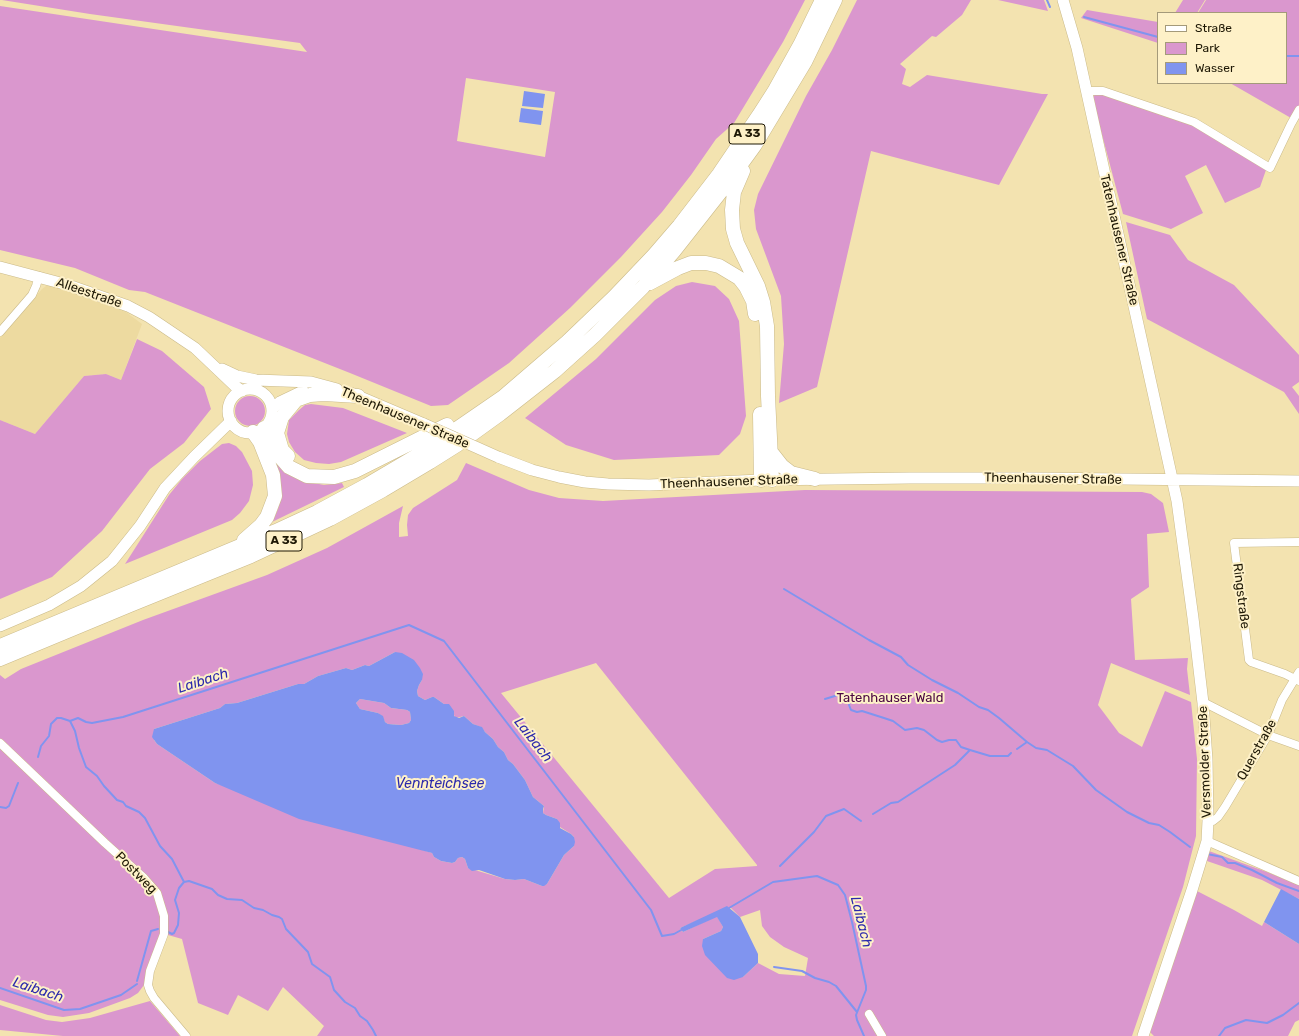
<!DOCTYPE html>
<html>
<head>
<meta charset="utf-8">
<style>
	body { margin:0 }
	#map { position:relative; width:1299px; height:1036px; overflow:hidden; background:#f3e3b0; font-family:Rubik,sans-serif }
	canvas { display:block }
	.legend { position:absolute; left:1157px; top:12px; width:130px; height:72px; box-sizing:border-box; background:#fef1c8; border:1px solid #a49a7a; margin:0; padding:5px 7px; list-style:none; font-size:12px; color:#1e1805 }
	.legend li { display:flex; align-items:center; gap:8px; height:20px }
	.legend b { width:20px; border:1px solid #a49a7a }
</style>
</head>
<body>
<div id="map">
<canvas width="1299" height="1036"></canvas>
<ul class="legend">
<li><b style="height:5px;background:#fff"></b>Straße</li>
<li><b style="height:11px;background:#da97ce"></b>Park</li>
<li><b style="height:11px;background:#8094ef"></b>Wasser</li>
</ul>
</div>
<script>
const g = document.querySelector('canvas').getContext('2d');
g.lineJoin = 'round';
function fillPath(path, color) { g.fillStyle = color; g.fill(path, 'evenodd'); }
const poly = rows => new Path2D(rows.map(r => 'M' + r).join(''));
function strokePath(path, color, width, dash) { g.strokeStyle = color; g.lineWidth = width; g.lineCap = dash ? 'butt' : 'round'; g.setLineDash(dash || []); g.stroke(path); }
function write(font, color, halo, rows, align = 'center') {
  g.font = font + ' Rubik,sans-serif'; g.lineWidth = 4; g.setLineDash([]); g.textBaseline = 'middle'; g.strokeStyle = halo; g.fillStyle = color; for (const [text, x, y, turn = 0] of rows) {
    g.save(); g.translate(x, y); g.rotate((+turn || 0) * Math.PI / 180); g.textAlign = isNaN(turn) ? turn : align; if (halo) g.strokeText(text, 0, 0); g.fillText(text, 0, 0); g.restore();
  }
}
fillPath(poly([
	[50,285,126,312,142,324,121,380,106,374,84,376,35,434,0,420,0,338,42,289,46,286]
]), '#eddaa0');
fillPath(poly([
	[2,0,805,0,783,42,734,123,716,139,691,175,662,212,621,257,570,308,509,363,448,405,431,406,350,373,145,292,129,290,75,268,0,250,0,6,307,52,300,43,90,14],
	[466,78,555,92,545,157,457,141],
	[857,0,971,0,962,15,936,37,932,36,900,64,906,69,902,84,910,87,927,75,1042,94,1048,94,999,185,871,151,817,387,779,403,784,344,781,296,756,229,754,210,758,194,806,96,832,50],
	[998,0,1044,0,1048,11],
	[1183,0,1205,0,1197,13,1175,13],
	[1206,0,1299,0,1299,105,1291,118,1230,83,1286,83,1286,13,1198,13],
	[1087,10,1158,22,1158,43,1081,18],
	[1099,92,1193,125,1266,170,1260,187,1225,203,1206,165,1185,176,1203,213,1171,229,1123,214,1092,97],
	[1126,222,1170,235,1188,260,1234,285,1299,355,1299,382,1292,387,1299,396,1299,414,1284,392,1147,319],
	[692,282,715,286,729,299,739,321,746,416,740,434,719,455,614,460,566,445,525,418,596,359,655,300,676,286],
	[137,339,162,351,204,387,211,409,184,443,150,469,102,531,52,577,0,599,0,420,35,434,84,376,106,374,121,380],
	'235 411a15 15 0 1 1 30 0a15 15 0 1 1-30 0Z',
	[311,404,343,408,407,433,341,462,329,464,316,463,304,460,295,452,289,442,287,434,289,420,299,410,305,405],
	[229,443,236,446,242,452,252,471,253,485,249,501,240,513,232,520,125,564,169,495,182,479,200,461,222,444],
	[271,455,314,483,324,485,342,483,344,487,272,522,278,509,281,490,278,468],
	[466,463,529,490,559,498,603,501,805,490,1142,492,1151,494,1163,503,1169,532,1147,534,1149,587,1131,599,1135,660,1188,658,1187,669,1190,695,1111,663,1098,705,1119,733,1142,747,1165,691,1191,702,1197,759,1196,836,1183,887,1132,1036,317,1036,324,1026,283,987,268,1011,238,995,228,1015,198,1003,182,939,168,935,167,915,146,876,141,882,155,895,161,915,160,934,145,978,144,985,138,993,130,998,89,1013,63,1017,48,1015,0,1000,0,675,5,679,21,669,143,620,267,575,327,548,403,506,399,523,399,537,408,536,407,525,408,515,413,508,457,480],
	[395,652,422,680,419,685,417,691,418,696,425,700,432,697,434,697,444,704,446,704,456,718,464,716,473,724,481,727,485,732,493,739,498,747,504,752,508,760,513,764,525,780,533,797,544,806,543,813,546,815,557,819,560,827,571,834,574,837,574,846,564,855,547,884,542,886,524,879,515,880,505,879,468,868,465,859,462,857,458,858,455,862,452,863,441,861,434,857,432,853,215,783,157,744,154,740,154,729,220,708,225,704,237,703,298,684,304,684,318,676,346,668,352,670,365,665,369,666],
	[596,663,757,865,757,866,715,869,669,898,501,693],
	[730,907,740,917,760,910,762,926,770,937,784,947,808,958,805,976,779,974,758,963,743,977,703,939,721,931,723,927,717,916,683,932,680,928],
	[360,699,384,703,391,708,407,710,410,712,411,720,409,723,401,725,388,724,385,722,382,716,378,713,360,709,356,703],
	[1209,851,1267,872,1299,885,1299,899,1262,880,1207,861],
	[1197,891,1234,910,1262,926,1264,922,1299,944,1299,1020,1295,1022,1288,1036,1154,1036,1149,1031],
	[150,1001,180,1036,63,1036,0,1030,0,1005,46,1020,62,1022,90,1018]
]), '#da97ce');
fillPath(poly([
	[524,91,545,94,543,108,522,106],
	[521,108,543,111,541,125,519,122],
	[395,652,402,653,414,660,420,668,423,674,422,680,419,685,417,691,418,696,425,700,432,697,434,697,444,704,449,704,454,711,454,716,459,718,464,716,473,724,482,727,485,732,493,739,498,747,504,752,508,760,513,764,525,780,533,797,544,806,543,809,543,813,546,815,557,819,560,823,560,828,571,834,574,837,575,842,574,846,564,855,547,884,544,886,542,886,524,879,515,880,505,879,479,870,472,871,468,868,465,859,462,857,458,858,455,862,452,863,441,861,434,857,432,853,299,819,215,783,157,744,152,737,154,729,220,708,225,704,237,703,298,684,304,684,318,676,346,668,352,670,365,665,369,666],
	[360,699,384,703,391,708,407,710,410,712,411,720,409,723,401,725,388,724,385,722,383,716,378,713,360,709,356,703],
	[1281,889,1299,899,1299,944,1264,922],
	[727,906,740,917,758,954,758,963,743,977,734,980,727,978,705,955,702,946,703,939,721,931,723,927,717,917,683,932,680,928]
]), '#8094ef');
strokePath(poly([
	[1047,0,1050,7],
	[1084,17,1158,37],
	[1286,56,1299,56],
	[784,589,869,640,901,657,908,665,932,680,958,693,979,707,988,710,999,718,1027,742],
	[825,699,838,695,848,695,851,699,849,705,851,710,857,712,862,711,884,718,893,721,905,730,917,728,924,730,937,740,942,742,949,740,956,740,961,747,970,750],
	[70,721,75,731,79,748,86,767,97,776,104,786,117,800,123,802,126,806,139,812,145,818,160,846,172,859,184,882],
	[1017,749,1027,742,1036,748,1047,750,1073,766,1096,790,1127,812,1149,823,1159,825,1170,832,1190,847],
	[38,757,41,746,49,736,51,724,57,718,61,718,70,721,78,718,86,722,92,723,123,717,409,625,444,641,651,910,662,936,674,934,683,929],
	[0,807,6,808,9,806,18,783],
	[873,814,891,803,898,802,955,765,970,750,990,756,1008,756,1011,753],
	[1207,854,1222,857,1228,863,1235,863,1252,870,1277,883,1299,891],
	[780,866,814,832,826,816,844,809,861,821],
	[729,908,773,882,817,876,838,885,845,895,852,922,866,986,866,990,856,1015,857,1020,864,1036],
	[168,932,172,934,174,933,178,925,179,913,175,900,179,888,184,882,189,881,212,889,218,895,227,899,242,900,254,908,263,910,272,915,279,917,282,919,286,929,308,952,312,964,330,977,334,990,345,1002,355,1008,360,1016,367,1021,373,1030,376,1036],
	[774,967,802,971,815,978,829,982,836,986,857,1012],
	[137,981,151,931,158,929],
	[0,988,64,1010,80,1009,121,995,137,984],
	[1219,1036,1225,1028,1246,1020,1267,1023,1283,1015,1299,1003]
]), '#8094ef', 2);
const street = poly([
	[1086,91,1103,91,1194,122,1270,168,1291,124,1299,110],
	[0,332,32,295,36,286,39,276],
	[1299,542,1234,543,1249,660,1251,662,1285,674,1299,681],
	[1203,703,1207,704,1268,735,1299,746],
	[0,743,105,843,144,878,157,893,164,916,164,934,150,971,148,985,150,991,154,998,186,1036],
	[1208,821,1213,821,1218,817,1225,807,1268,735,1282,700,1299,672],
	[1207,841,1299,881],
	[869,1014,882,1036]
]);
const secondary = poly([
	[1063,0,1077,48,1177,501,1193,618,1203,703,1207,760,1208,821,1207,841,1192,890,1143,1036],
	[0,267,68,285,128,306,149,317,195,348,235,386,242,391],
	[222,369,237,376,256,380,311,382,337,389],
	'228 411a22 22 0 1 1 44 0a22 22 0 1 1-44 0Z',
	[351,393,424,424],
	[272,409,280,402,303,391],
	[498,457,532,470,559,477,585,482,608,484,649,485,761,480,910,478,1032,478,1299,481],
	[0,626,49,605,81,586,112,561,140,526,165,488,194,457,231,421]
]);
const highway = poly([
	[743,171,734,192,732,210,733,229,737,243,758,286,763,302,767,326,768,396,772,480],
	[650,283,678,268,691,263,706,263,719,266,739,278,746,287,753,301,755,314],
	[760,414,761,480],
	[264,428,274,450,289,467,307,476,334,477,355,471,447,425],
	[771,452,782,466,791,473,815,479],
	[288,456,282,450,277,433,282,417,296,400,310,395,324,394,358,396],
	[244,540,261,525,267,517,275,496,273,475,260,442,253,432],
	[0,646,276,531,317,512,367,485,423,452,503,397,567,342,614,297,654,255,679,226,719,174,759,115,775,90,800,45,822,0],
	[0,659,130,605,251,556,330,519,383,490,430,462,457,445,500,414,555,371,595,335,643,287,674,251,726,185,755,145,805,62,835,0]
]);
strokePath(street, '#caba89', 9);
strokePath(secondary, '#caba89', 12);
strokePath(highway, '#caba89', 15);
strokePath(street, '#fff', 8);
strokePath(secondary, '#fff', 11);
strokePath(highway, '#fff', 14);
const secondaryBridge = poly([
	[424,424,498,457]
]);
strokePath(secondaryBridge, '#caba89', 12, []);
strokePath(secondaryBridge, '#fff', 11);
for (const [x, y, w] of [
	[747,134,36],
	[284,541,36]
]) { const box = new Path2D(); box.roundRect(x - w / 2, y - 10, w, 20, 3); g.fillStyle = '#fef1c8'; g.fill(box); strokePath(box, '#1e1805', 1); }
write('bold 12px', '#1e1805', null, [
	["A 33",747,134],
	["A 33",284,541]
]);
write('13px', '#1e1805', '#fef1c8', [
	["Tatenhausener Straße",1119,240,77],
	["Alleestraße",89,293,19],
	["Theenhausener Straße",405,418,23],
	["Theenhausener Straße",1053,479,1],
	["Theenhausener Straße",729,482,-2],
	["Ringstraße",1241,596,83],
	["Querstraße",1257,750,-61],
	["Versmolder Straße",1205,762,-92],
	["Postweg",136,873,45]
]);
write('13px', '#490642', '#fef1c8', [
	["Tatenhauser Wald",890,698]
]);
write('italic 14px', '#2b29ac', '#fef1c8', [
	["Laibach",203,681,-18],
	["Laibach",533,740,52],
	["Vennteichsee",440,784],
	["Laibach",861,922,76],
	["Laibach",38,990,18]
]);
</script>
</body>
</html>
